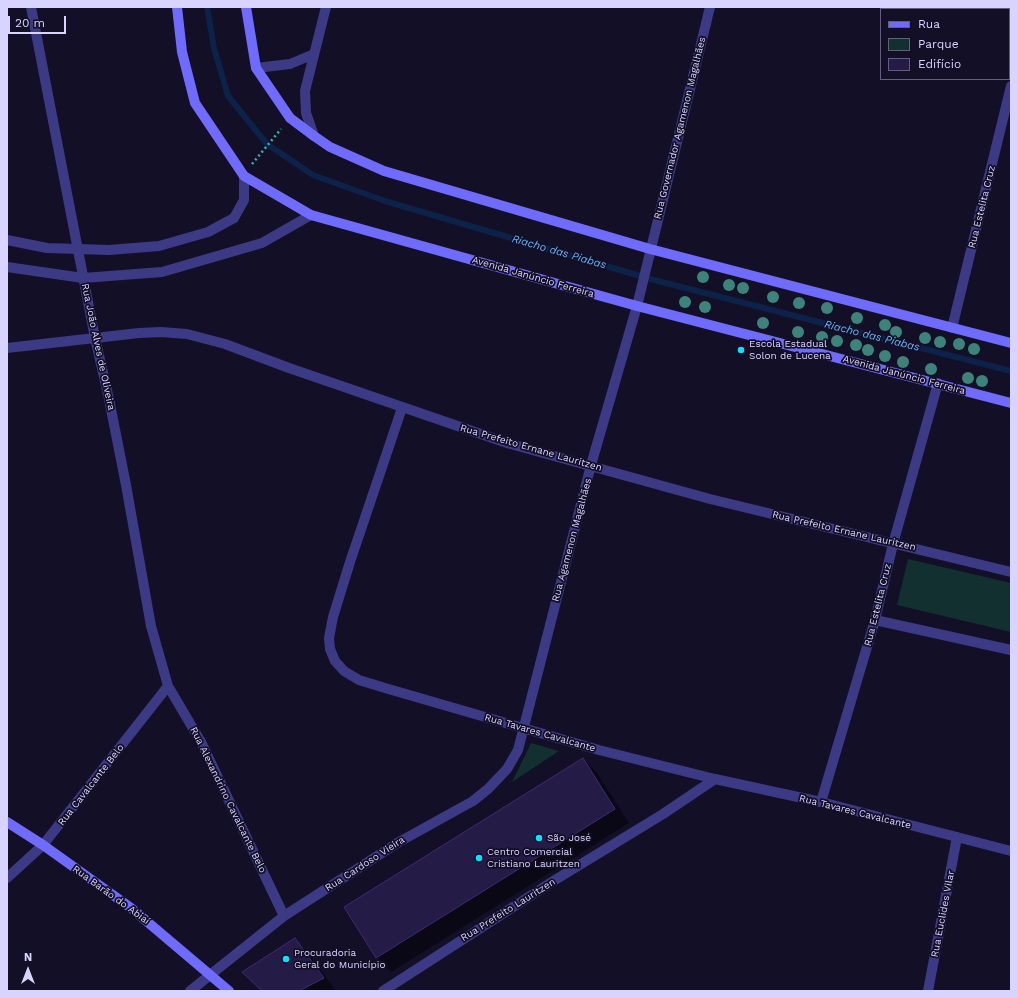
<!DOCTYPE html>
<html>
<head>
<meta charset="utf-8">
<style>
	body { margin:0 }
	#map { position:relative; width:1018px; height:998px; overflow:hidden; background:#130f26; font-family:"Work Sans",sans-serif }
	canvas { display:block }
	.frame { position:absolute; inset:0; border:8px solid #d9d4ff; pointer-events:none }
	.legend { position:absolute; left:880px; top:8px; width:130px; height:72px; box-sizing:border-box; background:#130f26; border:1px solid #625e7d; margin:0; padding:5px 7px; list-style:none; font-size:12px; color:#d9d4ff }
	.legend li { display:flex; align-items:center; gap:8px; height:20px }
	.legend b { width:20px; border:1px solid #625e7d }
	.north { position:absolute; left:8px; top:950px; width:40px; height:40px; -webkit-text-stroke:3px #130f26; paint-order:stroke; rotate:0deg; font-size:11px; font-weight:700; line-height:16px; text-align:center; color:#d9d4ff }
	.north::after { content:''; display:block; margin:auto; width:14px; height:18px; background:#d9d4ff; clip-path:polygon(50% 0,100% 100%,50% 72%,0 100%) }
	.scale { position:absolute; left:8px; top:16px; width:58px; height:18px; box-sizing:border-box; border:2px solid #d9d4ff; border-top:0; padding-left:5px; font-size:12px; line-height:14px; white-space:nowrap; color:#d9d4ff; -webkit-text-stroke:3px #130f26; paint-order:stroke }
</style>
</head>
<body>
<div id="map">
<canvas width="1018" height="998"></canvas>
<div class="frame"></div>
<ul class="legend">
<li><b style="height:5px;background:#6f6bff"></b>Rua</li>
<li><b style="height:11px;background:#12302f"></b>Parque</li>
<li><b style="height:11px;background:#241b47"></b>Edifício</li>
</ul>
<div class="north">N</div>
<div class="scale">20 m</div>
</div>
<script>
const g = document.querySelector('canvas').getContext('2d');
g.lineJoin = 'round';
function fillPath(path, color) { g.fillStyle = color; g.fill(path, 'evenodd'); }
const poly = rows => new Path2D(rows.map(r => 'M' + r).join(''));
function strokePath(path, color, width, dash) { g.strokeStyle = color; g.lineWidth = width; g.lineCap = dash ? 'butt' : 'round'; g.setLineDash(dash || []); g.stroke(path); }
function write(font, color, halo, rows, align = 'center') {
  g.font = font + ' "Work Sans",sans-serif'; g.lineWidth = 3.5; g.setLineDash([]); g.textBaseline = 'middle'; g.strokeStyle = halo; g.fillStyle = color; for (const [text, x, y, turn = 0] of rows) {
    g.save(); g.translate(x, y); g.rotate((+turn || 0) * Math.PI / 180); g.textAlign = isNaN(turn) ? turn : align; if (halo) g.strokeText(text, 0, 0); g.fillText(text, 0, 0); g.restore();
  }
}
fillPath(poly([
	[908,559,1011,583,1011,632,897,605],
	[531,743,559,751,512,782]
]), '#12302f');
fillPath(poly([
	[583,759,597,773,629,823,391,972,377,957],
	[295,939,309,954,336,991,263,991]
]), '#0007');
strokePath(poly([
	[207,7,214,48,228,96,267,144,313,175,385,201,654,280,1011,371]
]), '#0c2248', 6);
const building = poly([
	[583,758,615,809,376,958,344,907,583,758],
	[295,938,324,978,299,991,262,991,242,972,295,938]
]);
fillPath(building, '#241b47');
strokePath(building, '#3b2d73', 1);
strokePath(poly([
	[252,164,281,129]
]), '#2fb8b0', 2.5, [2, 3]);
strokePath(poly([
	[31,7,95,338,109,399,126,485,151,626,168,686,201,742,284,916],
	[975,7,982,9],
	[1009,16,1011,17],
	[256,68,290,64,314,54],
	[314,136,306,113,305,91,326,7],
	[952,328,1011,86],
	[7,348,139,333,161,332,187,334,225,344,289,368,507,443,710,499,1011,572],
	[402,408,350,562,333,617,329,638,330,649,335,661,344,671,359,680,385,688,599,750,715,779,821,802,1011,851],
	[875,620,1011,650],
	[821,802,875,620,893,544,938,383],
	[7,878,43,845,168,686],
	[190,991,284,916,399,842,473,801,488,789,507,769,518,750,591,465,637,306,710,7],
	[383,991,555,880,663,814,715,779],
	[928,991,957,837]
]), '#3d3a85', 10);
strokePath(poly([
	[7,240,47,248,109,250,159,246,208,232,234,218,244,200,244,176],
	[7,267,83,278,162,272,262,243,311,215]
]), '#3d3a85', 10);
strokePath(poly([
	[177,7,182,52,195,103,244,176,311,215,637,306,1011,403],
	[246,7,256,68,290,118,314,136,330,147,384,171,650,249,1011,343],
	[7,822,43,845,131,908,229,991]
]), '#6f6bff', 10);
g.fillStyle = '#3d827b';
for (const [x, y] of [
	[703,277],
	[729,285],
	[743,288],
	[773,297],
	[685,302],
	[799,303],
	[705,307],
	[827,308],
	[857,318],
	[763,323],
	[885,325],
	[798,332],
	[896,332],
	[822,337],
	[925,338],
	[837,341],
	[940,342],
	[959,344],
	[856,345],
	[974,349],
	[868,350],
	[885,356],
	[903,362],
	[931,369],
	[968,378],
	[982,381]
]) { g.beginPath(); g.arc(x, y, 6, 0, 2 * Math.PI); g.fill(); }
for (const [x, y, r, color] of [
	[741,350,4,"#00e5ff"],
	[539,838,4,"#00e5ff"],
	[479,858,4,"#00e5ff"],
	[286,959,4,"#00e5ff"]
]) { const dot = new Path2D(); dot.arc(x, y, r, 0, 2 * Math.PI); g.fillStyle = color; g.fill(dot); strokePath(dot, '#130f26', 1.5); }
write('10px', '#d9d4ff', '#130f26', [
	["Rua Governador Agamenon Magalhães",680,128,-76],
	["Rua Estelita Cruz",982,207,-76],
	["Avenida Janúncio Ferreira",533,277,16],
	["Rua João Alves de Oliveira",98,347,78],
	["Avenida Janúncio Ferreira",904,375,15],
	["Rua Prefeito Ernane Lauritzen",531,448,16],
	["Rua Prefeito Ernane Lauritzen",844,531,13],
	["Rua Agamenon Magalhães",572,540,-75],
	["Rua Estelita Cruz",878,605,-76],
	["Rua Tavares Cavalcante",540,733,16],
	["Rua Cavalcante Belo",91,785,-52],
	["Rua Alexandrino Cavalcante Belo",228,800,64],
	["Rua Tavares Cavalcante",855,812,14],
	["Rua Cardoso Vieira",365,864,-33],
	["Rua Barão do Abiaí",111,895,36],
	["Rua Prefeito Lauritzen",508,910,-32],
	["Rua Euclides Vilar",943,914,-79]
]);
write('10px', '#d9d4ff', '#130f26', [
	["Escola Estadual",749,344],
	["Solon de Lucena",749,356],
	["São José",547,838],
	["Centro Comercial",487,852],
	["Cristiano Lauritzen",487,864],
	["Procuradoria",294,953],
	["Geral do Município",294,965]
], 'left');
write('italic 11px', '#62b6ff', '#130f26', [
	["Riacho das Piabas",559,252,16],
	["Riacho das Piabas",872,336,14]
]);
</script>
</body>
</html>
